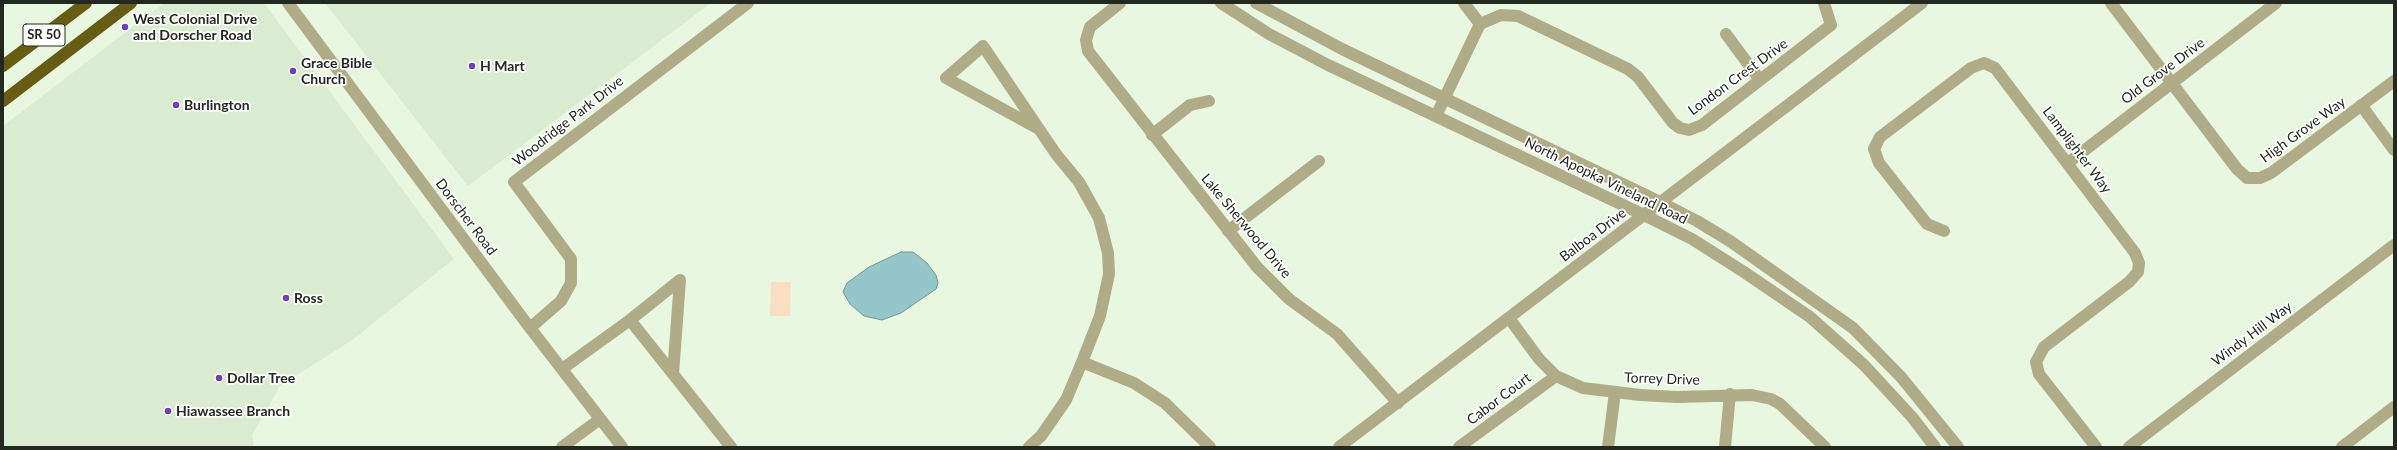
<!DOCTYPE html>
<html>
<head>
<meta charset="utf-8">
<style>
	body { margin:0 }
	#map { position:relative; width:2397px; height:450px; overflow:hidden; background:#e8f7e0; font-family:Lato,sans-serif }
	canvas { display:block }
	.frame { position:absolute; inset:0; border:4px solid #232820; pointer-events:none }
</style>
</head>
<body>
<div id="map">
<canvas width="2397" height="450"></canvas>
<div class="frame"></div>
</div>
<script>
const g = document.querySelector('canvas').getContext('2d');
g.lineJoin = 'round';
function fillPath(path, color) { g.fillStyle = color; g.fill(path, 'evenodd'); }
const poly = rows => new Path2D(rows.map(r => 'M' + r).join(''));
function strokePath(path, color, width, dash) { g.strokeStyle = color; g.lineWidth = width; g.lineCap = dash ? 'butt' : 'round'; g.setLineDash(dash || []); g.stroke(path); }
function write(font, color, halo, rows, align = 'center') {
  g.font = font + ' Lato,sans-serif'; g.lineWidth = 3.5; g.setLineDash([]); g.textBaseline = 'middle'; g.strokeStyle = halo; g.fillStyle = color; for (const [text, x, y, turn = 0] of rows) {
    g.save(); g.translate(x, y); g.rotate((+turn || 0) * Math.PI / 180); g.textAlign = isNaN(turn) ? turn : align; if (halo) g.strokeText(text, 0, 0); g.fillText(text, 0, 0); g.restore();
  }
}
fillPath(poly([
	[164,3,264,3,454,259,352,340,280,386,252,435,254,447,3,447,3,126],
	[325,3,711,3,468,186]
]), '#d9eccf');
fillPath(poly([
	[771,282,791,282,790,316,770,316]
]), '#f9dec3');
const water = poly([
	[901,252,913,252,927,263,936,275,938,283,936,289,901,313,882,320,864,316,850,304,843,292,847,283,869,267,901,252]
]);
fillPath(water, '#95c6c9');
strokePath(water, '#739796', 1);
strokePath(poly([
	[288,3,527,324,622,447],
	[1120,3,1090,27,1086,40,1088,51,1257,267,1289,299,1337,334,1398,403],
	[1221,3,1269,34,1328,65,1644,215,1692,239,1744,272,1810,317,1864,365,1912,417,1935,447],
	[1256,3,1342,49,1660,202,1697,221,1730,241,1853,328,1901,377,1958,447],
	[1464,3,1480,24],
	[2111,3,2237,169,2247,178,2260,178,2271,173,2394,81],
	[1726,34,1760,80],
	[2361,105,2394,150],
	[1436,116,1480,24,1501,15,1518,16,1628,69,1638,77,1673,123,1680,128,1689,130,1702,125,1831,25,1824,3],
	[1152,135,1190,105,1209,101],
	[2068,163,2276,3],
	[1228,231,1319,161],
	[1944,231,1927,224,1879,163,1874,149,1880,137,1971,68,1984,63,1995,68,2135,253,2139,263,2138,272,2129,282,2044,347,2036,362,2039,374,2096,447],
	[1509,318,1539,359,1556,376,1583,388,1640,395,1677,397,1752,395,1771,399,1780,404,1825,447],
	[530,328,561,301,571,283,571,259,514,182,748,3],
	[1082,362,1134,383,1165,403,1210,447],
	[562,369,630,320],
	[673,374,680,280,630,320,673,374,731,447],
	[562,447,600,419],
	[1029,447,1041,436,1066,400,1082,362,1100,316,1109,274,1108,253,1099,218,1079,182,1056,154,1039,129,983,46,946,78,1039,129],
	[1339,447,1922,3],
	[1459,447,1556,376],
	[1608,447,1615,392],
	[1725,447,1730,394],
	[2129,447,2394,245],
	[2342,447,2394,407]
]), '#b1ac88', 12);
strokePath(poly([
	[3,66,86,3],
	[3,101,131,3]
]), '#665c14', 12);
for (const [x, y, r, color] of [
	[125,27,4,"#733fb6"],
	[472,66,4,"#733fb6"],
	[293,71,4,"#733fb6"],
	[176,105,4,"#733fb6"],
	[286,298,4,"#733fb6"],
	[219,378,4,"#733fb6"],
	[168,411,4,"#733fb6"]
]) { const dot = new Path2D(); dot.arc(x, y, r, 0, 2 * Math.PI); g.fillStyle = color; g.fill(dot); strokePath(dot, '#fff', 1.5); }
for (const [x, y, w] of [
	[44,35,42]
]) { const box = new Path2D(); box.roundRect(x - w / 2, y - 11, w, 22, 3); g.fillStyle = '#fff'; g.fill(box); strokePath(box, '#232820', 1); }
write('bold 13px', '#232820', null, [
	["SR 50",44,35]
]);
write('bold 14px', '#232820', '#fff', [
	["West Colonial Drive",133,19],
	["and Dorscher Road",133,35],
	["Grace Bible",301,63],
	["Church",301,79],
	["H Mart",480,66],
	["Burlington",184,105],
	["Ross",294,298],
	["Dollar Tree",227,378],
	["Hiawassee Branch",176,411]
], 'left');
write('14px', '#232820', '#fff', [
	["Old Grove Drive",2163,71,-37],
	["London Crest Drive",1738,77,-36],
	["Woodridge Park Drive",568,121,-38],
	["High Grove Way",2303,130,-36],
	["Lamplighter Way",2077,150,53],
	["North Apopka Vineland Road",1606,181,26],
	["Dorscher Road",466,217,53],
	["Lake Sherwood Drive",1246,226,50],
	["Balboa Drive",1593,235,-37],
	["Windy Hill Way",2252,334,-37],
	["Torrey Drive",1662,379,2],
	["Cabor Court",1499,399,-37]
]);
</script>
</body>
</html>
